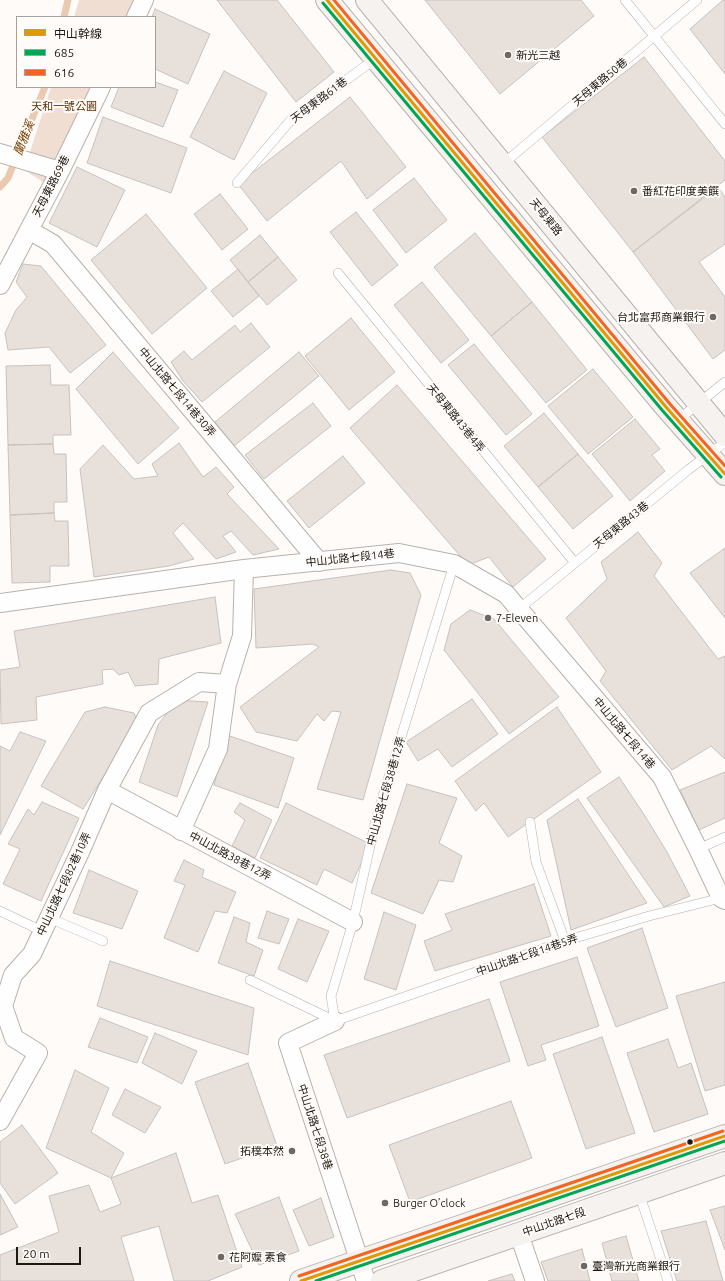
<!DOCTYPE html>
<html>
<head>
<meta charset="utf-8">
<style>
	body { margin:0 }
	#map { position:relative; width:725px; height:1281px; overflow:hidden; background:#fefbf9; font-family:Ubuntu,"Noto Sans TC",sans-serif }
	canvas { display:block }
	.legend { position:absolute; left:16px; top:16px; width:140px; height:72px; box-sizing:border-box; background:#fffbf8; border:1px solid #a5a19c; margin:0; padding:5px 7px; list-style:none; font-size:12px; color:#1f1913 }
	.legend li { display:flex; align-items:center; gap:8px; height:20px }
	.legend b { width:20px; border:1px solid #a5a19c }
	.scale { position:absolute; left:16px; top:1247px; width:65px; height:18px; box-sizing:border-box; border:2px solid #1f1913; border-top:0; padding-left:5px; font-size:12px; line-height:14px; white-space:nowrap; color:#1f1913; -webkit-text-stroke:3px #fffbf8; paint-order:stroke }
</style>
</head>
<body>
<div id="map">
<canvas width="725" height="1281"></canvas>
<ul class="legend">
<li><b style="height:5px;background:#e19802"></b>中山幹線</li>
<li><b style="height:5px;background:#00a651"></b>685</li>
<li><b style="height:5px;background:#f26522"></b>616</li>
</ul>
<div class="scale">20 m</div>
</div>
<script>
const g = document.querySelector('canvas').getContext('2d');
g.lineJoin = 'round';
function fillPath(path, color) { g.fillStyle = color; g.fill(path, 'evenodd'); }
const poly = rows => new Path2D(rows.map(r => 'M' + r).join(''));
function strokePath(path, color, width, dash) { g.strokeStyle = color; g.lineWidth = width; g.lineCap = dash ? 'butt' : 'round'; g.setLineDash(dash || []); g.stroke(path); }
function write(font, color, halo, rows, align = 'center') {
  g.font = font + ' Ubuntu,"Noto Sans TC",sans-serif'; g.lineWidth = 4; g.setLineDash([]); g.textBaseline = 'middle'; g.strokeStyle = halo; g.fillStyle = color; for (const [text, x, y, turn = 0] of rows) {
    g.save(); g.translate(x, y); g.rotate((+turn || 0) * Math.PI / 180); g.textAlign = isNaN(turn) ? turn : align; if (halo) g.strokeText(text, 0, 0); g.fillText(text, 0, 0); g.restore();
  }
}
fillPath(poly([
	[79,0,134,0,126,17,74,17],
	[51,87,94,87,48,185,24,170]
]), '#efded1');
strokePath(poly([
	[64,17,68,0],
	[0,187,8,178,45,87]
]), '#eac9b0', 7);
const building = poly([
	[217,0,277,0,334,72,296,102,217,0],
	[425,0,581,0,594,16,500,94,425,0],
	[723,0,725,0,725,74,690,29,723,0],
	[155,9,210,34,188,84,155,69,155,17,152,17,155,9],
	[644,57,725,161,725,180,633,252,542,137,644,57],
	[224,71,267,93,234,160,190,137,224,71],
	[155,82,178,90,163,127,111,107,119,87,155,87,155,82],
	[350,97,406,167,367,199,341,161,267,221,238,184,350,97],
	[103,117,187,148,171,193,87,163,103,117],
	[77,167,125,190,97,247,49,223,77,167],
	[414,178,447,220,406,253,373,210,414,178],
	[718,187,725,197,725,244,699,262,725,297,725,350,713,359,633,252,718,187],
	[220,194,248,229,222,250,194,214,220,194],
	[356,212,398,265,372,286,330,232,356,212],
	[146,214,207,288,152,334,91,260,146,214],
	[475,233,532,302,491,336,434,267,475,233],
	[260,235,278,257,248,282,230,260,260,235],
	[278,257,297,280,267,305,248,282,278,257],
	[23,264,41,266,106,345,70,373,49,347,8,350,5,333,16,310,27,297,16,282,23,264],
	[238,269,259,296,233,317,211,291,238,269],
	[422,282,469,340,441,363,394,305,422,282],
	[532,302,587,370,546,403,491,336,532,302],
	[351,318,395,372,349,410,305,356,351,318],
	[251,323,270,347,202,402,183,381,171,362,184,351,192,360,235,325,240,332,251,323],
	[474,344,532,414,506,435,448,365,474,344],
	[113,352,179,428,138,464,76,389,113,352],
	[299,352,319,376,234,446,215,422,299,352],
	[50,365,51,385,69,385,71,435,53,435,53,444,8,445,6,366,50,365],
	[593,369,633,417,588,454,548,406,593,369],
	[397,385,546,559,513,587,489,557,468,565,350,428,397,385],
	[313,403,331,426,264,479,245,455,313,403],
	[544,413,578,454,538,487,504,446,544,413],
	[635,419,660,449,652,455,665,471,630,501,592,454,635,419],
	[179,443,203,477,216,467,234,487,227,494,279,549,253,555,231,531,223,536,236,552,216,559,183,523,173,533,194,559,169,566,94,577,80,469,103,445,134,479,158,476,152,464,179,443],
	[53,444,54,454,66,454,67,502,54,502,54,513,10,515,8,445,53,444],
	[578,454,613,496,573,529,538,487,578,454],
	[343,456,365,483,309,528,287,501,343,456],
	[54,513,55,521,68,521,69,566,50,566,50,582,12,583,10,515,54,513],
	[638,532,662,563,654,576,718,659,725,656,725,759,711,746,672,770,600,681,606,671,566,618,607,579,601,562,638,532],
	[725,548,725,618,690,573,725,548],
	[391,570,410,573,421,595,363,800,317,789,341,712,332,711,324,721,317,714,297,741,256,732,240,707,319,647,313,644,256,648,254,589,391,570],
	[215,597,221,643,159,659,158,684,135,686,128,672,119,675,113,669,102,670,103,684,36,697,37,720,1,724,0,670,20,667,14,631,215,597],
	[470,610,494,619,559,697,509,734,485,702,444,650,451,624,470,610],
	[472,699,498,734,452,767,438,749,418,761,406,742,472,699],
	[177,700,208,702,177,797,139,782,158,725,177,700],
	[105,707,134,713,138,722,83,809,41,786,85,712,105,707],
	[557,707,601,772,508,837,484,803,476,811,455,781,557,707],
	[20,732,46,741,0,835,0,746,10,751,20,732],
	[227,735,294,758,278,808,214,785,227,735],
	[725,772,725,818,699,830,680,790,725,772],
	[619,777,645,816,667,852,690,896,664,907,587,798,619,777],
	[407,784,457,798,439,843,462,856,453,882,439,880,423,914,371,893,407,784],
	[578,799,647,903,571,930,547,820,578,799],
	[42,802,79,818,41,901,3,884,20,849,8,844,28,809,34,815,42,802],
	[240,803,272,820,255,858,232,846,245,820,234,812,240,803],
	[286,803,370,844,352,883,324,869,317,885,260,858,286,803],
	[184,860,204,870,202,877,236,892,227,913,215,911,198,952,164,938,185,885,174,881,184,860],
	[89,870,138,891,122,929,73,913,89,870],
	[534,884,551,936,435,971,424,941,452,930,445,914,534,884],
	[267,911,289,919,279,944,258,938,267,911],
	[384,912,416,925,396,990,364,979,384,912],
	[234,917,250,923,246,942,263,950,254,976,218,963,234,917],
	[298,919,329,931,307,982,278,969,298,919],
	[642,928,668,1008,616,1027,587,948,642,928],
	[577,957,599,1026,541,1045,546,1060,528,1066,500,982,577,957],
	[110,961,254,1008,248,1055,97,1006,110,961],
	[725,982,725,1085,705,1091,676,996,725,982],
	[489,999,510,1061,347,1118,324,1055,489,999],
	[100,1018,148,1037,137,1063,88,1047,100,1018],
	[155,1033,197,1051,182,1084,142,1063,155,1033],
	[602,1037,635,1133,586,1149,553,1054,602,1037],
	[668,1039,678,1068,691,1063,708,1114,654,1132,627,1053,668,1039],
	[248,1063,277,1146,225,1164,195,1082,248,1063],
	[75,1070,109,1088,91,1132,124,1153,111,1178,46,1148,75,1070],
	[125,1089,161,1107,145,1133,112,1115,125,1089],
	[511,1101,532,1158,410,1202,389,1145,511,1101],
	[22,1125,58,1173,15,1204,0,1183,0,1142,22,1125],
	[176,1153,192,1203,218,1195,242,1267,208,1281,174,1281,159,1226,121,1237,134,1281,0,1281,0,1255,59,1232,49,1196,89,1185,100,1212,121,1204,111,1178,176,1153],
	[0,1194,18,1227,0,1235,0,1194],
	[279,1197,299,1251,259,1265,235,1214,279,1197],
	[321,1198,334,1237,309,1246,293,1210,321,1198],
	[725,1206,725,1250,710,1210,725,1206],
	[706,1221,723,1281,677,1281,661,1231,706,1221],
	[626,1236,639,1281,612,1281,602,1243,626,1236],
	[582,1249,590,1281,548,1281,541,1262,582,1249],
	[512,1274,515,1281,488,1281,512,1274]
]);
fillPath(building, '#e7e0db');
strokePath(building, '#c8c2bf', 1);
const lane = poly([
	[625,0,725,124],
	[503,164,697,0],
	[237,183,290,121,375,59],
	[338,273,575,563],
	[678,420,725,382],
	[519,609,688,470,725,442],
	[530,822,536,862,565,941],
	[698,849,725,837],
	[0,911,42,931],
	[49,918,103,941],
	[250,980,335,1021],
	[335,1021,331,996,353,922,376,819,454,564],
	[335,1021,565,941,649,916,721,898],
	[639,1193,668,1281]
]);
const street = poly([
	[136,17,144,0],
	[0,153,60,171],
	[29,230,53,244,319,562],
	[0,285,60,171,101,87],
	[0,603,244,569,399,553,454,564,506,594,662,777,698,849,721,898,725,900],
	[107,790,353,922],
	[181,831,218,749,227,684,242,636,244,569],
	[335,1021,288,1043,366,1281],
	[0,1121,38,1053,14,1038,3,1006,13,975,32,954,80,852,107,790,149,713,199,682,227,684],
	[519,1234,535,1281]
]);
const secondary = poly([
	[327,0,666,407,725,474],
	[367,0,725,435],
	[301,1281,725,1136],
	[382,1281,725,1163]
]);
strokePath(lane, '#b6b2ae', 10);
strokePath(street, '#b6b2ae', 20);
strokePath(secondary, '#b6b2ae', 24);
strokePath(lane, '#fffefe', 9);
strokePath(street, '#fffefe', 18);
strokePath(secondary, '#f6f2f0', 22);
strokePath(poly([
	[327,0,666,407,725,474],
	[301,1281,725,1136]
]), '#e19802', 3);
strokePath(poly([
	[323,3,662,410,721,477],
	[316,1281,725,1141]
]), '#00a651', 3);
strokePath(poly([
	[334,0,670,404,725,466],
	[299,1276,723,1131]
]), '#f26522', 3);
for (const [x, y, r, color] of [
	[508,55,4,"#6d6864"],
	[634,191,4,"#6d6864"],
	[713,317,4,"#6d6864"],
	[488,618,4,"#6d6864"],
	[690,1142,3.5,"#1f1913"],
	[292,1151,4,"#6d6864"],
	[385,1203,4,"#6d6864"],
	[221,1257,4,"#6d6864"],
	[584,1266,4,"#6d6864"]
]) { const dot = new Path2D(); dot.arc(x, y, r, 0, 2 * Math.PI); g.fillStyle = color; g.fill(dot); strokePath(dot, '#fffbf8', 1.5); }
write('11px', '#1f1913', '#fffbf8', [
	["新光三越",516,55],
	["番紅花印度美饌",642,191],
	["台北富邦商業銀行",705,317,"right"],
	["7-Eleven",496,618],
	["拓樸本然",284,1151,"right"],
	["Burger O’clock",393,1203],
	["花阿嬤 素食",229,1257],
	["臺灣新光商業銀行",592,1266]
], 'left');
write('11px', '#1f1913', '#fffbf8', [
	["天母東路50巷",600,82,-40],
	["天母東路61巷",319,100,-37],
	["天母東路69巷",51,186,-63],
	["天母東路",546,217,51],
	["中山北路七段14巷30弄",177,392,50],
	["天母東路43巷4弄",456,418,51],
	["天母東路43巷",621,525,-39],
	["中山北路七段14巷",350,558,-6],
	["中山北路七段14巷",624,733,50],
	["中山北路七段38巷12弄",386,791,-74],
	["中山北路38巷12弄",230,856,28],
	["中山北路七段82巷10弄",64,884,-65],
	["中山北路七段14巷5弄",527,955,-19],
	["中山北路七段38巷",315,1127,72],
	["中山北路七段",554,1222,-19]
]);
write('11px', '#5b3207', '#fffbf8', [
	["天和一號公園",64,106]
]);
write('italic 12px', '#753f01', '#fffbf8', [
	["蘭雅溪",24,138,-68]
]);
</script>
</body>
</html>
